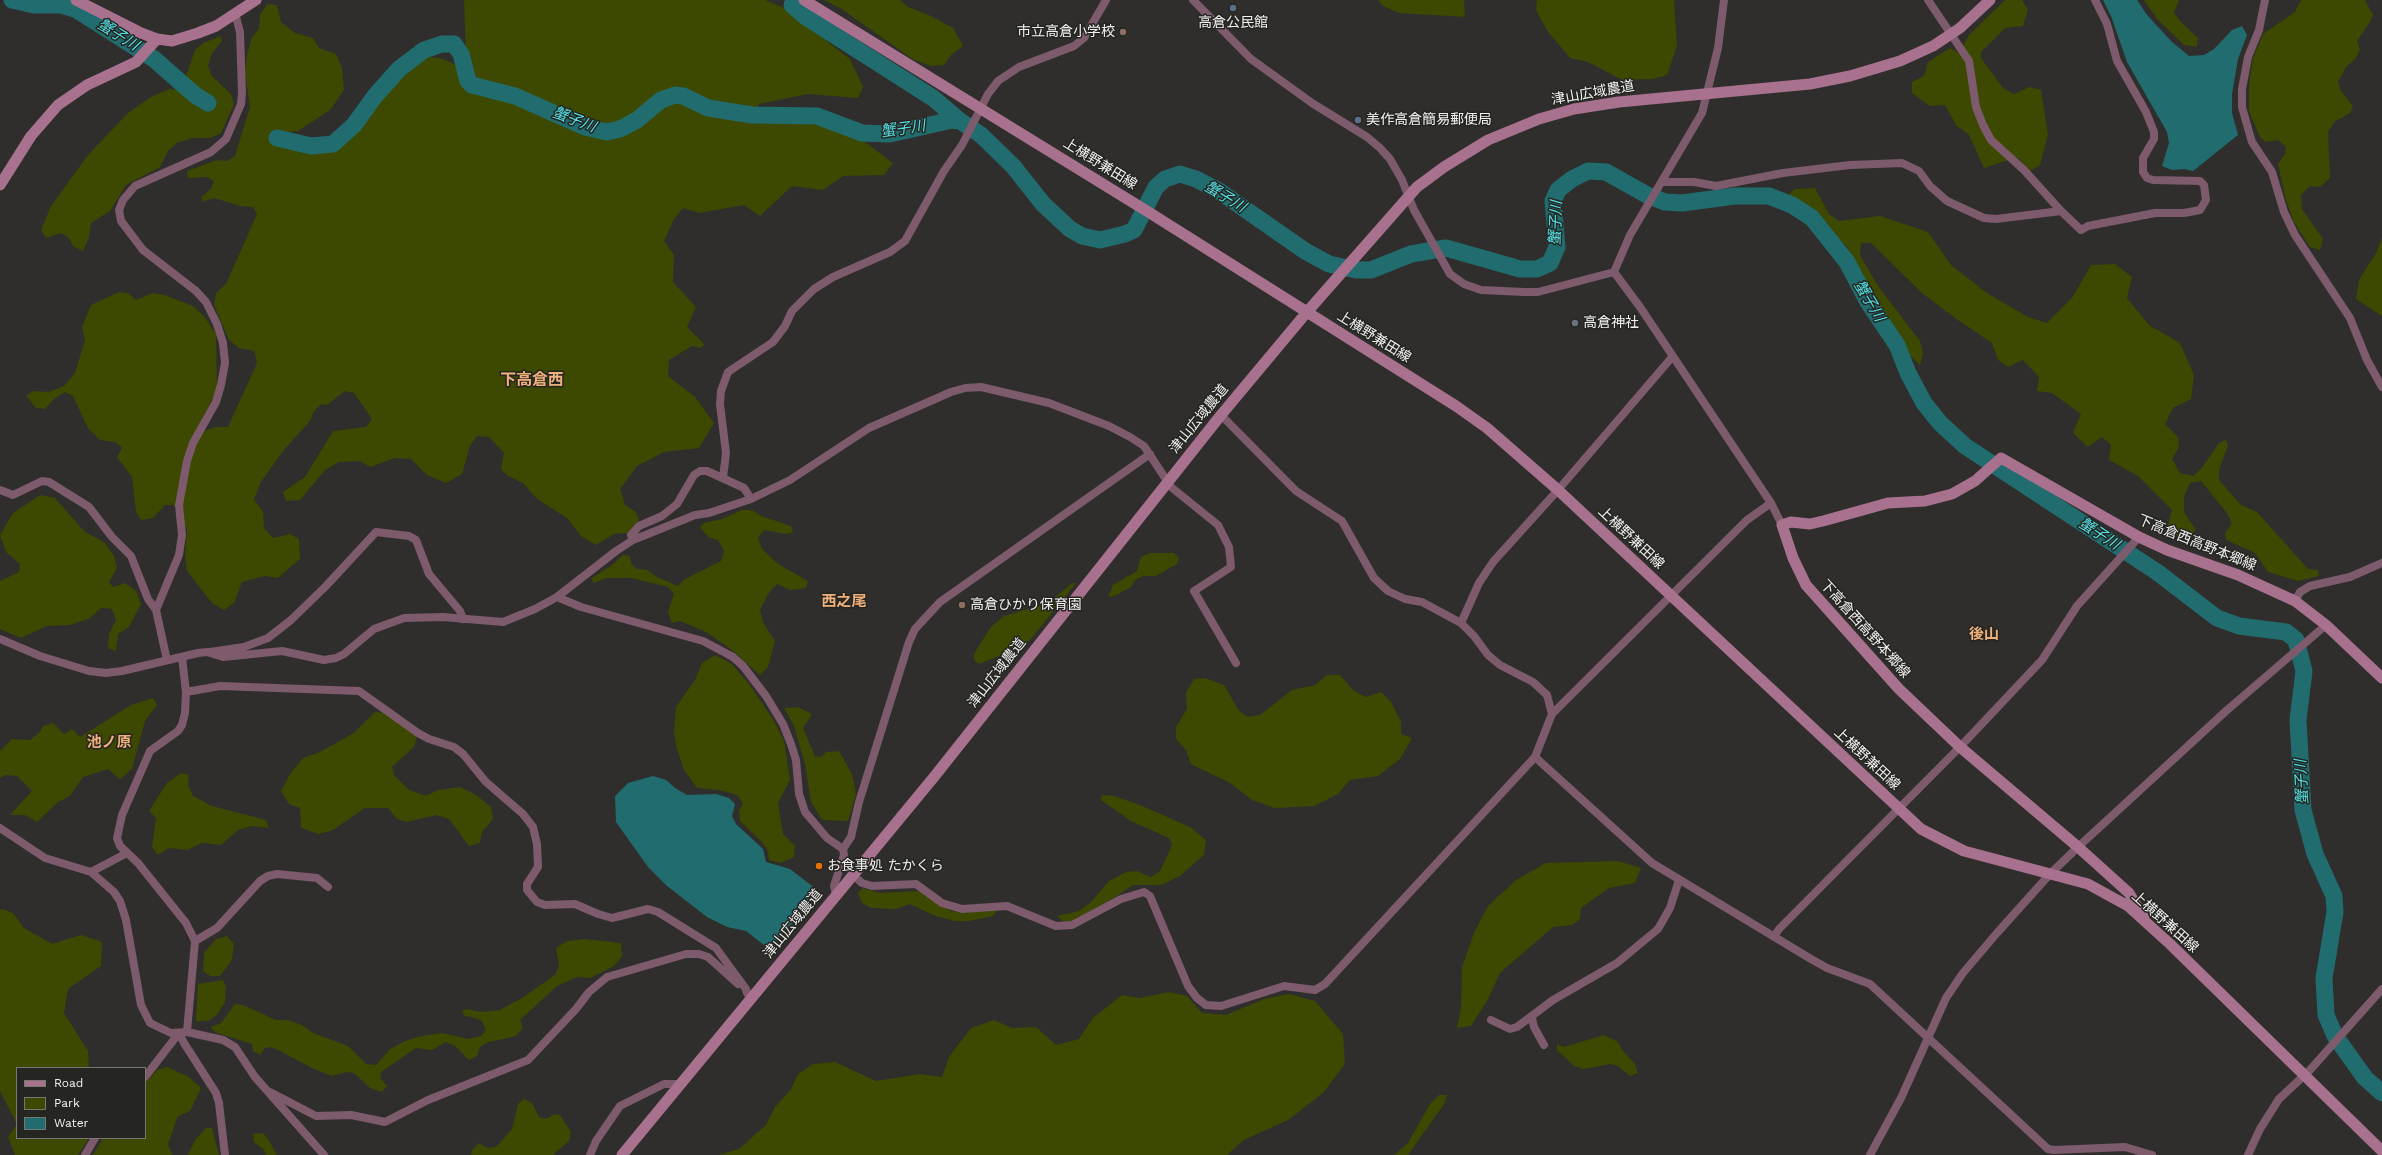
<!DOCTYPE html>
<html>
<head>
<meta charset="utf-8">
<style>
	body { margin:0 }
	#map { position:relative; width:2382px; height:1155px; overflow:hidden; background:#2f2e2c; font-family:"Work Sans",sans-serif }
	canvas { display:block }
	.legend { position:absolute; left:16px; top:1067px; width:130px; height:72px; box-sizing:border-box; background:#252522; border:1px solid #777774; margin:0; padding:5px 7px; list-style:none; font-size:12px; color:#f2f1f0 }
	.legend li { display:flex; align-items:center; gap:8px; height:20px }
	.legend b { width:20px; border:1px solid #777774 }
</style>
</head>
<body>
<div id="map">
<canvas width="2382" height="1155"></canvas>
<ul class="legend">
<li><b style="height:5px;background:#a8718e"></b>Road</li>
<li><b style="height:11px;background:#3d4800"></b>Park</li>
<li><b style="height:11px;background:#216c6e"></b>Water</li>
</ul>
</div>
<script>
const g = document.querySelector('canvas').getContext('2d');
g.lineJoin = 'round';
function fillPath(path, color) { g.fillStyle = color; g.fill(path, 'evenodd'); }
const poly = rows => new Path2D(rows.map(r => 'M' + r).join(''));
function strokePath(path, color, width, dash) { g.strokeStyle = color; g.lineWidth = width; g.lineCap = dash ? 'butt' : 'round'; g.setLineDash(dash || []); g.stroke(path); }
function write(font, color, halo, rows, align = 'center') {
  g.font = font + ' "Work Sans","Noto Sans JP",sans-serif'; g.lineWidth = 3; g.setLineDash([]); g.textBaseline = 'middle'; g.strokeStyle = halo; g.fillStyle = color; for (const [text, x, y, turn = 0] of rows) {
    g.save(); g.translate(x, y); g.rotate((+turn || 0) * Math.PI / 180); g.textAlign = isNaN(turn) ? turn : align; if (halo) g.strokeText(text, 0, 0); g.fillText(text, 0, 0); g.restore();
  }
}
fillPath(poly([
	[464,0,765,0,784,8,850,59,863,87,858,98,808,94,759,104,755,120,801,120,823,124,857,136,893,163,884,175,843,176,823,190,792,186,760,216,744,205,699,213,683,208,674,219,664,241,674,255,673,282,696,307,687,327,704,344,701,348,692,346,669,360,668,376,695,397,714,423,699,448,664,452,637,466,620,489,625,505,636,512,639,520,627,533,614,534,596,545,581,536,567,518,537,499,523,483,508,476,501,469,504,453,489,437,477,436,470,446,462,474,446,483,427,475,411,459,395,458,370,467,360,461,339,462,325,470,300,500,286,501,283,492,305,477,333,431,366,427,372,419,354,393,345,391,327,405,321,404,314,411,310,421,283,451,261,482,254,499,263,512,264,528,273,538,290,534,299,539,300,559,278,578,265,576,242,582,234,603,224,610,212,603,187,571,185,555,187,531,182,515,173,505,165,505,153,518,141,520,136,512,132,477,117,457,122,448,115,442,100,440,88,428,73,396,65,392,55,398,45,409,36,408,26,396,33,391,48,392,64,386,75,373,85,340,82,327,91,305,119,292,128,293,136,300,153,293,164,295,193,306,204,316,216,334,217,390,200,423,205,431,215,427,228,427,257,363,254,351,239,348,229,340,214,305,216,293,226,284,257,214,253,207,240,206,214,198,203,202,201,197,211,189,214,181,207,177,188,178,187,171,217,160,227,161,235,156,250,107,245,72,247,55,252,37,259,29,260,15,267,4,277,5,281,22,295,33,313,38,319,48,336,54,342,68,344,90,330,110,298,131,280,133,274,139,310,149,334,146,357,127,403,71,425,56,443,59,456,65,466,51],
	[824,0,900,0,908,7,931,16,953,28,963,46,952,54,944,65,931,66,914,60,840,8],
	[1378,0,1464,0,1465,17,1399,13,1383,6],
	[1537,0,1674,0,1677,46,1667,75,1653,79,1622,80,1588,62,1570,58,1548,32,1536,10],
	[2005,0,2022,0,2028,10,2023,26,2005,28,1981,52,1981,58,2003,88,2014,94,2029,87,2041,90,2048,135,2040,165,2030,171,2017,157,1984,168,1969,135,1956,125,1945,105,1930,106,1912,93,1912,82,1924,76,1928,62,1950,48,1959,53,1969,35],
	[2144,0,2179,0,2174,13,2181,22,2198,38,2197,47,2184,45,2158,20],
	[2301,0,2365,0,2373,15,2370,22,2357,41,2360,49,2356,58,2346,67,2338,82,2341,91,2353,106,2350,113,2334,122,2328,132,2330,178,2320,187,2310,186,2301,195,2302,209,2323,239,2320,250,2310,247,2294,222,2286,200,2278,164,2285,154,2286,147,2278,140,2265,142,2259,135,2249,111,2249,85,2253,58,2263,34,2295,12],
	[221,36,222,41,212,53,208,66,212,76,231,94,234,104,221,133,210,138,192,138,177,143,168,151,160,167,126,185,110,211,91,223,89,237,83,251,73,246,69,238,61,233,46,238,41,230,51,206,88,155,128,113,151,97,169,89,180,90,208,106,211,102,188,84,186,76,195,50,203,43],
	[1815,188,1829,214,1839,221,1880,216,1928,232,1951,265,1987,293,2028,317,2047,323,2072,298,2091,265,2115,264,2132,277,2127,298,2149,325,2180,343,2194,375,2191,399,2173,408,2165,424,2178,437,2179,447,2172,459,2180,473,2193,476,2201,469,2219,443,2226,440,2228,446,2219,469,2219,480,2241,505,2257,512,2308,569,2318,570,2319,576,2298,581,2268,572,2255,553,2226,540,2225,533,2232,523,2227,513,2201,481,2190,483,2184,496,2184,512,2196,530,2188,537,2173,535,2168,525,2172,510,2138,476,2109,460,2111,445,2102,437,2088,447,2073,433,2081,414,2052,393,2037,391,2039,377,2023,360,2008,367,1998,360,1992,343,1955,318,1922,293,1871,243,1861,243,1860,255,1878,286,1920,341,1923,353,1920,365,1906,351,1883,314,1847,247,1821,220,1789,194,1795,189],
	[2382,238,2382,316,2356,299,2359,280,2376,253],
	[40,495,55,498,85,532,104,542,114,556,117,568,109,582,113,587,125,583,136,591,141,604,129,627,118,634,116,651,108,648,109,634,116,620,112,609,101,608,89,619,69,625,47,626,21,638,0,629,0,581,19,572,20,564,6,552,0,535,13,513],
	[742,510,752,510,761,516,791,526,793,532,786,534,764,530,758,538,762,549,778,564,808,581,806,588,790,590,777,584,770,591,760,610,763,622,775,641,768,667,760,675,728,647,706,632,680,621,672,623,668,612,674,594,668,587,632,578,606,578,593,583,592,578,611,566,623,555,630,556,631,563,637,569,647,570,657,577,678,586,685,579,721,561,724,551,718,540,708,537,700,527,704,523,722,519],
	[1150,553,1174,553,1179,558,1177,564,1156,576,1143,576,1135,580,1131,587,1114,596,1108,597,1113,585,1137,571,1141,557],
	[1072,583,1076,583,1030,640,1013,650,979,664,974,660,974,654,990,628,1004,616,1039,606,1054,598],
	[715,655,732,664,749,684,773,719,784,741,790,780,778,803,783,834,795,846,794,857,781,863,769,860,768,851,762,842,740,821,739,811,743,803,737,795,719,790,697,788,684,770,676,746,674,730,676,707,695,680,702,663],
	[1327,675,1340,675,1353,690,1366,697,1381,692,1391,702,1401,722,1401,734,1412,738,1400,759,1378,776,1350,780,1338,794,1314,806,1275,808,1252,800,1230,783,1191,764,1186,750,1176,739,1176,727,1187,709,1186,693,1194,679,1205,678,1224,685,1239,711,1248,717,1260,715,1292,690,1315,685],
	[153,698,157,705,145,721,132,769,120,779,108,769,83,777,70,796,58,802,37,822,25,815,10,815,32,791,17,776,6,775,0,778,0,751,12,739,30,740,40,732,43,726,53,723,64,734,72,729,80,737,131,705],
	[798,707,812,714,803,728,815,756,821,757,826,752,839,751,852,774,856,794,848,821,822,820,811,802,805,764,794,726,784,708],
	[375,712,385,713,417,737,414,747,392,767,394,775,409,790,426,796,438,790,460,787,476,795,491,807,493,819,482,832,480,843,469,846,449,819,436,815,407,822,397,819,388,808,365,808,333,830,319,834,301,828,300,808,289,804,281,791,290,774,303,758,318,753,354,733],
	[181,773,189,775,188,785,193,796,212,806,266,820,269,828,252,826,238,830,221,845,202,843,187,850,169,848,158,855,152,847,156,818,149,811,167,783],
	[1102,795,1114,796,1140,805,1190,827,1206,840,1204,855,1180,876,1161,885,1133,885,1112,899,1073,921,1063,921,1057,916,1079,911,1091,902,1109,881,1126,872,1137,871,1151,877,1160,871,1172,845,1169,838,1131,821,1101,800],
	[1618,861,1641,868,1635,883,1609,888,1581,908,1580,919,1572,925,1553,927,1500,973,1487,1001,1471,1026,1457,1028,1461,1009,1462,967,1474,933,1488,906,1516,880,1546,863],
	[863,888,879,893,921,891,951,911,966,913,991,908,997,911,993,916,969,921,954,921,933,915,910,904,896,909,871,908,862,903,858,893],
	[2,909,13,913,24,928,52,944,81,935,102,942,101,966,68,989,64,1013,88,1051,89,1068,17,1068,17,1138,89,1138,78,1155,15,1155,8,1137,17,1124,0,1091,0,910],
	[227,936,234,944,232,960,220,976,210,976,203,971,204,953,216,939],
	[584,939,621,943,622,956,614,966,590,978,577,977,557,986,520,1020,523,1028,516,1036,489,1042,480,1047,477,1056,469,1060,455,1046,446,1042,432,1050,416,1048,381,1072,380,1078,387,1086,382,1092,370,1088,354,1073,346,1072,332,1076,314,1069,272,1047,265,1048,260,1055,253,1051,252,1044,214,1032,211,1027,221,1023,235,1004,243,1005,276,1020,288,1020,302,1025,313,1033,348,1046,366,1064,376,1065,390,1049,405,1041,422,1036,442,1033,468,1039,481,1036,486,1030,482,1021,472,1017,464,1016,462,1011,466,1009,482,1012,500,1010,522,998,555,975,559,966,556,948,567,941],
	[223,980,226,987,225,1002,217,1015,208,1021,196,1021,198,984],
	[1169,992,1187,996,1202,1013,1226,1015,1264,999,1289,994,1315,1001,1343,1034,1345,1064,1323,1093,1288,1120,1244,1140,1227,1155,719,1155,739,1149,766,1125,775,1107,791,1089,798,1074,813,1064,835,1062,876,1081,920,1074,942,1077,949,1057,971,1028,994,1020,1012,1028,1036,1027,1056,1045,1079,1039,1093,1018,1122,995,1140,998],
	[1604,1035,1618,1042,1622,1050,1635,1064,1638,1073,1630,1076,1618,1066,1610,1064,1584,1069,1574,1066,1557,1050,1557,1044,1564,1047],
	[167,1067,189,1077,201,1088,190,1111,178,1116,168,1144,172,1155,93,1155,103,1138,145,1138,145,1083,157,1070],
	[1439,1095,1447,1095,1444,1104,1408,1155,1394,1155,1408,1143,1430,1104],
	[524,1099,532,1103,539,1117,546,1119,555,1114,560,1115,571,1132,569,1141,553,1155,471,1155,472,1150,479,1143,487,1148,496,1147,512,1129,518,1104],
	[206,1128,212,1128,219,1155,188,1155,195,1140],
	[263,1133,268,1139,277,1155,266,1155,263,1149,254,1142,253,1134]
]), '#3d4800');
fillPath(poly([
	[2103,0,2137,0,2147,15,2171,41,2189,56,2204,55,2214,49,2232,30,2242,26,2247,35,2238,59,2232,94,2232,113,2238,135,2193,171,2184,169,2172,170,2162,166,2169,143,2167,132,2127,62,2111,16],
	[653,776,666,780,675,788,687,795,716,794,729,798,735,804,732,816,736,824,763,849,766,862,790,869,816,889,812,901,769,949,746,931,727,927,707,917,667,886,648,867,616,822,615,796,628,783]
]), '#216c6e');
strokePath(poly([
	[12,0,34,5,61,5,77,10,154,59,195,95,208,103],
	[792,5,806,17,933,98,960,121],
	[277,138,311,146,333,144,354,125,375,96,399,69,424,50,442,44,454,44,461,54,468,81,472,85,515,96,585,127,607,132,620,129,637,120,661,100,675,95,683,96,708,108,752,115,817,116,862,133,890,134,952,120,960,121,981,135,1013,166,1043,204,1070,229,1082,236,1100,240,1125,234,1134,230,1156,187,1165,179,1180,174,1196,179,1219,191,1305,251,1329,264,1356,270,1371,270,1411,254,1446,248,1520,269,1537,269,1550,263,1557,247,1553,201,1558,190,1572,179,1588,171,1606,172,1647,195,1665,202,1682,203,1735,196,1769,196,1792,205,1812,218,1847,262,1868,302,1897,345,1908,373,1924,403,1940,423,1965,446,2157,572,2217,618,2239,626,2286,632,2296,640,2304,671,2298,720,2303,810,2315,854,2334,896,2335,912,2324,978,2326,1015,2335,1036,2365,1078,2382,1093]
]), '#216c6e', 17);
strokePath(poly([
	[1193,0,1251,59,1312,103,1367,137,1380,148,1390,159,1402,180,1414,210,1450,274,1464,284,1481,290,1524,292,1538,292,1614,272,1630,235,1702,113,1718,48,1724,0],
	[1928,0,1969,61,1976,107,1983,125,1991,140,2024,170,2061,211,2081,230,2088,226,2155,213,2184,213,2200,210,2206,200,2204,185,2200,181,2153,180,2147,178,2143,172,2143,158,2154,139,2154,132,2146,112,2117,61,2107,24,2095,0],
	[2265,0,2259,30,2248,57,2242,89,2242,107,2249,132,2252,142,2272,172,2284,212,2295,235,2350,318,2367,360,2382,387],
	[1663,182,1694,182,1716,186,1783,173,1850,165,1902,163,1919,171,1930,186,1947,201,1984,218,1996,219,2061,211],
	[1614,272,1640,307,1771,503,1782,525],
	[723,478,726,453,720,404,721,391,728,372,773,342,785,326,792,311,814,289,833,277,890,252,905,241,944,171,962,145,988,94,998,81,1019,67,1074,46,1084,38,1106,0],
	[0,490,13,495,42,481,49,482,89,507,112,537,131,556,148,599,156,610],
	[633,540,631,535,639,526,662,516,677,504,694,475,700,471,707,471,744,488,751,499],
	[557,597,581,607,703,641,733,657,743,666,766,696,783,724,791,744,796,760,799,794,805,812,827,838,843,849,844,855,834,886,836,895],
	[2295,601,2300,592,2310,586,2350,577,2382,563],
	[1461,623,1479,583,1493,562,1558,490,1673,356],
	[0,639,40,656,89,671,106,673,122,671,198,653,207,652,223,657,282,651,324,660,336,658,344,654,374,629,404,618,443,617,503,622,535,609,557,597,616,551,633,540,695,515,709,513,751,499,790,480,869,428,951,392,965,388,981,387,1049,403,1109,426,1130,437,1144,446,1171,487,1218,525,1229,547,1231,567,1194,591,1236,663],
	[210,652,244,647,268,638,291,620,326,586,376,532,409,536,416,540,429,574,460,611,463,619],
	[182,657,186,692,185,713,182,725,178,731,150,751,122,815,117,838,120,846,138,863,186,923,195,941,187,1032],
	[167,660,156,610,179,555,182,535,179,505,187,461,193,443,216,402,221,385,225,363,223,343,217,324,206,302,196,291,143,250,121,221,119,210,123,200,135,186,211,152,226,139,241,104,242,93,240,32,235,13],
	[186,692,220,686,359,691,418,733,429,739,454,747,463,754,486,782,523,814,533,827,537,844,538,867,527,884,527,890,537,902,545,905,575,904,598,914,612,918,648,909,658,912,716,948,746,989,747,993],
	[1552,714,1747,520,1771,503],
	[1535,757,1652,863,1811,959,1827,968,1870,984,2048,1149,2054,1150,2125,1147,2152,1155],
	[0,828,45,858,91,872,114,892,120,901,126,920,141,1005,150,1023,171,1033,187,1032,223,1040,235,1047,255,1077,324,1155],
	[843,849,851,837,859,802,909,642,915,629,940,602,1150,454],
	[91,872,127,853],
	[853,875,862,883,872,886,916,884,942,903,962,909,1007,906,1056,926,1072,925,1121,899,1144,892,1150,896,1188,986,1197,998,1206,1005,1221,1006,1284,986,1315,990,1325,984,1535,757,1552,714,1547,695,1533,682,1500,665,1488,655,1474,636,1461,623,1422,602,1405,599,1388,591,1374,578,1342,521,1296,491,1221,415],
	[1774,937,1779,929,1960,747,2042,660,2077,606,2139,537],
	[195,941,217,928,260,881,268,876,277,874,317,878,328,887],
	[1532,1018,1534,1027,1544,1045],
	[1491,1020,1510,1029,1517,1027,1553,1000,1617,963,1658,929,1670,908,1679,880],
	[179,1033,184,1043,216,1093,219,1103,225,1155],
	[145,1077,179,1033],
	[270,1092,316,1116,351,1115,385,1122,428,1100,528,1060,576,1009,589,992,607,977,686,954,699,954,708,957,738,984],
	[85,1155,95,1138],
	[590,1155,596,1141,620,1106,664,1084,681,1084],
	[1870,1155,1901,1098,1946,998,1963,973,1997,933,2050,874,2078,847,2226,711,2326,625],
	[2248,1155,2260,1129,2279,1099,2310,1070,2382,989]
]), '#7d5a6c', 8);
strokePath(poly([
	[76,0,141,33,157,39,172,41,198,33,216,26,256,0],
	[804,0,1150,213,1456,406,1487,428,1558,490,1921,829,1964,851,2088,884,2128,906,2170,944,2382,1151],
	[0,185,31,136,58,105,87,85,136,62,157,39],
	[2144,918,2129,893,2078,847,1960,747,1899,689,1806,585,1793,558,1782,525,1791,522,1810,524,1823,521,1888,503,1925,501,1952,494,1975,481,2001,458,2139,537,2167,550,2238,575,2295,601,2326,625,2382,678],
	[622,1155,934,777,1221,415,1307,312,1417,187,1444,167,1488,140,1539,119,1574,109,1619,102,1810,84,1850,76,1900,61,1933,46,1960,28,1990,0]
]), '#a8718e', 11);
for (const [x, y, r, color] of [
	[1233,8,4,"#5c6f8a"],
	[1123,32,4,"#8d6e63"],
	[1358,120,4,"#5c6f8a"],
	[1575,323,4,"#6b7280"],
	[962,605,4,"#8d6e63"],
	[819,866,4,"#e8710a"]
]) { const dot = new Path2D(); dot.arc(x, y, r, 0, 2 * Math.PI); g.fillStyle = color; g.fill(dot); strokePath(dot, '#252522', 1.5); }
write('14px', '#f2f1f0', '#252522', [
	["高倉公民館",1233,23,"center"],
	["市立高倉小学校",1115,32,"right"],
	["美作高倉簡易郵便局",1366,120],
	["高倉神社",1583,323],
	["高倉ひかり保育園",970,605],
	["お食事処 たかくら",827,866]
], 'left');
write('14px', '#f2f1f0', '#252522', [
	["津山広域農道",1593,93,-10],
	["上横野兼田線",1100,164,32],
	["上横野兼田線",1374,337,32],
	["津山広域農道",1199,419,-51],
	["上横野兼田線",1631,538,43],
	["下高倉西高野本郷線",2197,543,22],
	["下高倉西高野本郷線",1865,629,48],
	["津山広域農道",997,673,-52],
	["上横野兼田線",1867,759,43],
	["上横野兼田線",2165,922,42],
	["津山広域農道",793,924,-51]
]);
write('italic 15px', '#54e0e5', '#252522', [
	["蟹子川",118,35,32],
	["蟹子川",574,120,21],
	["蟹子川",903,129,-8],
	["蟹子川",1225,197,31],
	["蟹子川",1556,223,-88],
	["蟹子川",1869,301,59],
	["蟹子川",2099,534,33],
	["蟹子川",2302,782,-93]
]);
write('bold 15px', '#efb07c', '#252522', [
	["西之尾",844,602],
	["後山",1984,635],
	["池ノ原",109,743]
]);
write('bold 16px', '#efb07c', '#252522', [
	["下高倉西",532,380]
]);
</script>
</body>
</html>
